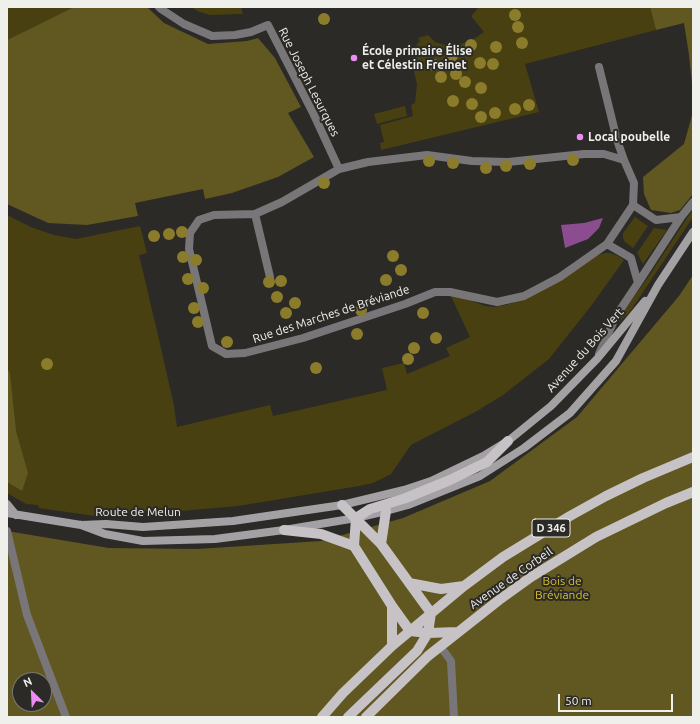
<!DOCTYPE html>
<html>
<head>
<meta charset="utf-8">
<style>
	body { margin:0 }
	#map { position:relative; width:700px; height:724px; overflow:hidden; background:#2b2a26; font-family:Ubuntu,sans-serif }
	canvas { display:block }
	.frame { position:absolute; inset:0; border:8px solid #efefec; pointer-events:none }
	.north { position:absolute; left:12px; top:672px; width:40px; height:40px; box-sizing:border-box; background:#2b2a26; border:1px solid #797975; border-radius:50%; rotate:336deg; font-size:11px; font-weight:700; line-height:16px; text-align:center; color:#efefec }
	.north::after { content:''; display:block; margin:auto; width:14px; height:18px; background:#ef8bf6; clip-path:polygon(50% 0,100% 100%,50% 72%,0 100%) }
	.scale { position:absolute; left:558px; top:694px; width:115px; height:18px; box-sizing:border-box; border:2px solid #efefec; border-top:0; padding-left:5px; font-size:12px; line-height:14px; white-space:nowrap; color:#efefec; -webkit-text-stroke:3px #2b2a26; paint-order:stroke }
</style>
</head>
<body>
<div id="map">
<canvas width="700" height="724"></canvas>
<div class="frame"></div>
<div class="north">N</div>
<div class="scale">50 m</div>
</div>
<script>
const g = document.querySelector('canvas').getContext('2d');
g.lineJoin = 'round';
function fillPath(path, color) { g.fillStyle = color; g.fill(path, 'evenodd'); }
const poly = rows => new Path2D(rows.map(r => 'M' + r).join(''));
function strokePath(path, color, width, dash) { g.strokeStyle = color; g.lineWidth = width; g.lineCap = dash ? 'butt' : 'round'; g.setLineDash(dash || []); g.stroke(path); }
function write(font, color, halo, rows, align = 'center') {
  g.font = font + ' Ubuntu,sans-serif'; g.lineWidth = 4; g.setLineDash([]); g.textBaseline = 'middle'; g.strokeStyle = halo; g.fillStyle = color; for (const [text, x, y, turn = 0] of rows) {
    g.save(); g.translate(x, y); g.rotate((+turn || 0) * Math.PI / 180); g.textAlign = isNaN(turn) ? turn : align; if (halo) g.strokeText(text, 0, 0); g.fillText(text, 0, 0); g.restore();
  }
}
fillPath(poly([
	[7,7,74,7,7,40],
	[192,7,241,7,243,14,210,15,197,11],
	[479,7,650,7,656,30,525,64,539,112,381,150,380,143,384,142,380,125,413,116,411,105,415,103,417,84,413,68,412,58,417,44,420,41,418,38,428,35,435,42,449,46,469,42,484,32,471,16],
	[405,106,407,116,377,124,374,114],
	[693,209,693,217,629,313,619,322,618,319,651,273],
	[7,215,31,227,54,235,76,239,140,226,147,253,139,255,161,348,174,406,177,427,270,405,273,416,387,390,382,368,404,363,407,374,450,356,446,348,470,337,451,296,467,299,485,306,494,307,506,305,523,300,540,291,598,255,605,253,610,253,618,256,624,260,591,306,549,359,503,395,477,411,411,445,391,474,373,483,359,486,238,506,181,511,145,511,102,517,39,508,38,505,26,504,7,493],
	[635,217,648,226,633,248,625,242,623,238,623,233],
	[654,228,667,230,643,264,637,253]
]), '#484011');
fillPath(poly([
	[74,7,147,7,164,23,208,44,247,41,258,38,275,58,301,107,288,113,314,157,278,177,232,193,205,199,203,189,135,203,138,216,87,225,48,223,7,204,7,40],
	[650,7,693,7,693,93,689,55,684,23,656,30],
	[693,112,693,194,680,210,671,213,651,210,644,194,643,177,684,144],
	[693,275,693,717,7,717,7,531,109,548,197,549,321,541,403,518,490,481,577,417,679,296],
	[20,680,44,680,44,704,20,704],
	[7,368,10,373,16,431,28,473,22,491,7,482]
]), '#615721');
fillPath(poly([
	[603,218,599,228,588,239,565,248,561,225,584,223]
]), '#8b4d90');
strokePath(poly([
	[7,531,27,615,66,717],
	[440,646,451,661,454,717]
]), '#787678', 8);
strokePath(poly([
	[159,7,161,9,184,24,212,36,235,35,251,32,268,25,314,115,339,169],
	[599,67,617,140,624,160],
	[584,154,604,154,624,160,634,183,633,205,607,244,560,277,524,296,497,302,450,292,435,292,405,304,303,338,245,353,226,354,212,346,189,249,190,233,199,220,214,215,255,214,282,202,339,169,368,162,427,155,472,161,508,162,584,154],
	[633,205,656,220,681,217,693,202],
	[255,214,270,277],
	[638,283,681,217],
	[599,354,616,316,638,283,631,258,607,244]
]), '#787678', 8);
strokePath(poly([
	[7,504,16,515],
	[7,513,81,525,106,524,143,527,233,521,342,505,404,490,431,481,485,455,508,441,551,406,597,359,645,301],
	[81,525,105,534,143,541,215,539,284,530,356,518,386,511,408,505,480,476,524,448,570,413,616,361,658,285,693,232]
]), '#a4a1a4', 8);
strokePath(poly([
	[342,505,381,544],
	[284,530,321,534,354,546,392,606,392,646],
	[354,546,356,518,370,509,406,498,450,480,487,462,508,441],
	[409,583,441,589,464,586],
	[392,606,410,631,428,633,458,632],
	[322,717,343,693,392,646,464,586,503,557,570,516,606,496,643,478,693,457],
	[348,717,417,651,428,633,431,613,381,544,386,511],
	[366,717,428,656,499,600,531,577,596,537,666,503,693,492]
]), '#c6c2c6', 10);
g.fillStyle = '#8a7c2b';
for (const [x, y] of [
	[515,15],
	[324,19],
	[518,27],
	[522,43],
	[471,45],
	[496,47],
	[452,56],
	[480,63],
	[493,64],
	[434,65],
	[456,74],
	[441,77],
	[465,82],
	[481,88],
	[453,101],
	[472,104],
	[529,105],
	[515,109],
	[495,113],
	[481,117],
	[573,160],
	[429,161],
	[453,163],
	[530,164],
	[506,166],
	[486,168],
	[324,183],
	[182,232],
	[169,234],
	[154,236],
	[393,256],
	[183,257],
	[196,260],
	[401,270],
	[188,279],
	[386,280],
	[281,281],
	[269,282],
	[203,288],
	[277,297],
	[295,303],
	[194,308],
	[361,310],
	[286,313],
	[423,313],
	[198,322],
	[357,334],
	[436,338],
	[227,342],
	[414,348],
	[408,359],
	[47,364],
	[316,368]
]) { g.beginPath(); g.arc(x, y, 6, 0, 2 * Math.PI); g.fill(); }
for (const [x, y, r, color] of [
	[354,58,4,"#ef8bf6"],
	[580,137,4,"#ef8bf6"]
]) { const dot = new Path2D(); dot.arc(x, y, r, 0, 2 * Math.PI); g.fillStyle = color; g.fill(dot); strokePath(dot, '#2b2a26', 1.5); }
for (const [x, y, w] of [
	[551,528,38]
]) { const box = new Path2D(); box.roundRect(x - w / 2, y - 9, w, 18, 3); g.fillStyle = '#2b2a26'; g.fill(box); strokePath(box, '#efefec', 1); }
write('bold 11px', '#efefec', null, [
	["D 346",551,528]
]);
write('bold 12px', '#efefec', '#2b2a26', [
	["École primaire Élise",362,51],
	["et Célestin Freinet",362,65],
	["Local poubelle",588,137]
], 'left');
write('12px', '#efefec', '#2b2a26', [
	["Rue Joseph Lesurques",309,82,63],
	["Rue des Marches de Bréviande",331,314,-18],
	["Avenue du Bois Vert",585,350,-48],
	["Route de Melun",138,512],
	["Avenue de Corbeil",511,578,-35]
]);
write('12px', '#d8bf2f', '#2b2a26', [
	["Bois de",562,581],
	["Bréviande",562,595]
]);
</script>
</body>
</html>
